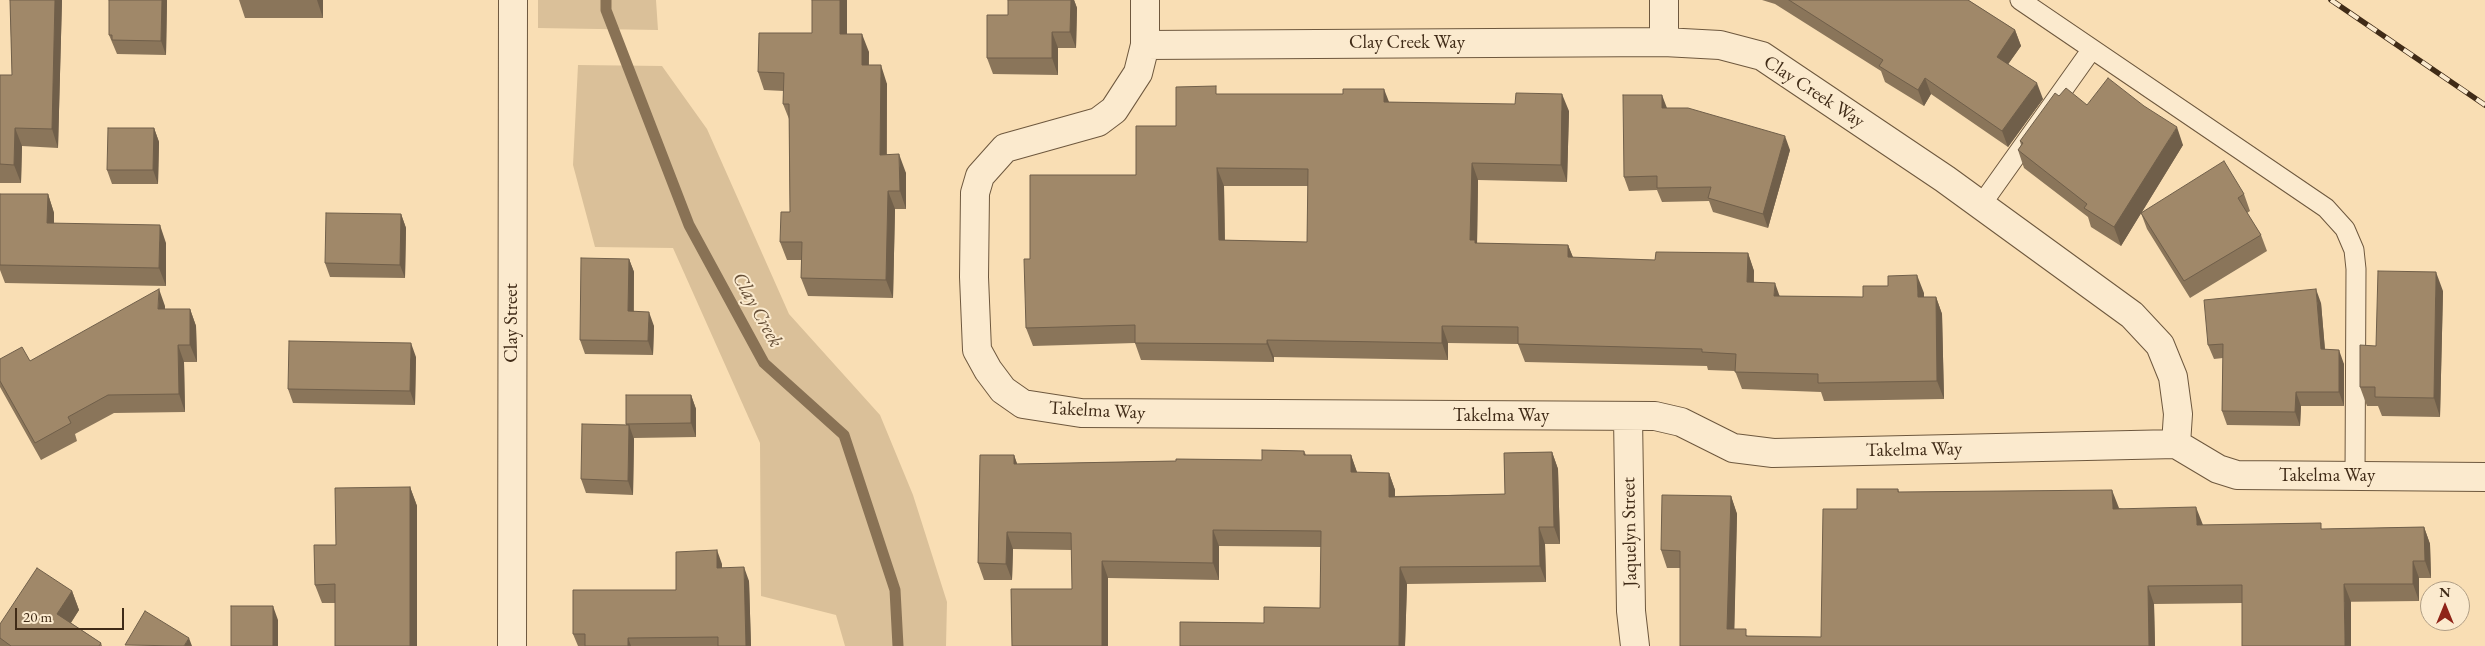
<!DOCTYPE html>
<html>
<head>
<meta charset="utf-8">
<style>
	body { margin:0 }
	#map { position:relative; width:2485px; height:646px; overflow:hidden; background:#f9deb4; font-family:"EB Garamond",serif }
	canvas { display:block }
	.north { position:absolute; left:2420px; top:581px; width:50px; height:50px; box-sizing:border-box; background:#fbeace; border:1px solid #b09e85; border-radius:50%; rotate:0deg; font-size:14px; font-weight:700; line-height:20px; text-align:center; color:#402b17 }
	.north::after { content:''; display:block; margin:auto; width:18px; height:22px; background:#8f2418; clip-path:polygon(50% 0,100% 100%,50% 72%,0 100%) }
	.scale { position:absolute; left:15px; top:608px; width:109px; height:22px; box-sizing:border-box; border:2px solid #402b17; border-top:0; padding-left:6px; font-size:15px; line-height:18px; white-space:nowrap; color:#402b17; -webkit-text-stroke:4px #fbeace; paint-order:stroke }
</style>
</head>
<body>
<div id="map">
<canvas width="2485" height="646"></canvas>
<div class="north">N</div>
<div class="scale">20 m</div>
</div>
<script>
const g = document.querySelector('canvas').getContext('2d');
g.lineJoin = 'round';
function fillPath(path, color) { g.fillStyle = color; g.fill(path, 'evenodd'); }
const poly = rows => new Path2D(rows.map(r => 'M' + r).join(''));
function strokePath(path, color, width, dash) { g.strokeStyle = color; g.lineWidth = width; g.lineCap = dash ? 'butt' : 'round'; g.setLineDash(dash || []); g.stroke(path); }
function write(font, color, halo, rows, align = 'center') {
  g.font = font + ' "EB Garamond",serif'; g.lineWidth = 4; g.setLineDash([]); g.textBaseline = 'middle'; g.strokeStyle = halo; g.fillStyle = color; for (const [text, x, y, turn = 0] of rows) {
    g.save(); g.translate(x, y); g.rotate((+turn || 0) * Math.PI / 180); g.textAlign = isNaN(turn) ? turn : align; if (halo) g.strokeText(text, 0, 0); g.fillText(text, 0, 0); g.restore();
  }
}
fillPath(poly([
	[538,0,656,0,658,30,538,28],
	[578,65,662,66,707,129,789,314,880,415,913,495,947,602,946,646,845,646,836,615,761,596,760,443,673,248,595,247,573,165]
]), '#dac099');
strokePath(poly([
	[606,0,606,10,689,225,764,363,844,435,895,590,898,646]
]), '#897255', 11);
const lane = poly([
	[2020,0,2326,208,2345,229,2354,250,2356,269,2355,475],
	[1981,205,2092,49]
]);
const street = poly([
	[1145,0,1145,45,1138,73,1114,110,1098,122,1005,148,980,176,975,193,974,277,977,350,988,370,1003,390,1023,404,1081,413,1655,416,1681,422,1733,448,1773,453,2176,444,2218,469,2237,475,2485,477],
	[1664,0,1664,42],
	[1145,45,1664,42,1720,45,1762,56,1945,179,2132,315,2160,345,2173,377,2178,414,2176,444],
	[1628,417,1631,611,1635,646],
	[512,646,513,0]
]);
strokePath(lane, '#6e583e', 21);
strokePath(street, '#6e583e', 30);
strokePath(lane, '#fbeace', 19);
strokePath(street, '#fbeace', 28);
const rail = poly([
	[2331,0,2485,105]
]);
strokePath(rail, '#402b17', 5.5);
strokePath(rail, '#fbeace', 4, [11]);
fillPath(poly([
	[10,0,62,0,58,148,22,146,21,183,0,183,0,75,12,75],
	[109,0,167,0,166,55,117,54,109,35],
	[239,0,323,0,323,18,245,18],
	[812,0,847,0,847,34,869,52,869,65,887,84,887,155,906,173,906,209,895,209,893,298,808,296,801,278,801,260,787,260,780,242,790,212,789,119,783,104,784,91,764,90,758,72,812,33],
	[1008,0,1074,0,1077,8,1076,48,1058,48,1058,75,993,74,987,58,1008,15],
	[1762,0,1968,0,2015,30,2021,46,2008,64,2043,99,2008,147,1931,94,1924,106,1885,82,1881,71,1775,4],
	[1219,94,1389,102,1569,111,1567,182,1478,180,1477,243,1568,245,1573,258,1655,260,1748,253,1754,271,1754,282,1780,296,1863,297,1924,293,1924,297,1936,297,1942,314,1944,399,1824,401,1821,392,1742,389,1735,371,1708,370,1707,366,1525,362,1518,344,1448,343,1448,360,1274,357,1274,362,1141,360,1135,343,1033,346,1026,328,1030,259,1136,175,1176,126],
	[1224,186,1308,186,1307,242,1225,240],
	[2059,96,2087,105,2183,145,2142,212,2244,194,2250,211,2247,213,2261,235,2267,251,2190,298,2147,229,2141,213,2121,246,2091,227,2088,217,2024,168,2018,150,2021,145,2020,141],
	[1667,108,1790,150,1768,228,1713,212,1709,201,1662,202,1657,190,1629,191,1624,177],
	[154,128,159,142,158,184,112,184,107,170],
	[0,194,48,194,54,213,54,223,166,243,166,286,5,283,0,270],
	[401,214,406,228,405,278,330,277,325,263],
	[629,259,634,272,634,311,654,326,653,355,585,354,580,340],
	[2443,291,2440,417,2382,416,2378,406,2367,406,2360,387,2376,346],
	[2321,303,2325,349,2344,364,2344,406,2301,406,2300,426,2227,425,2222,411,2223,358,2214,359,2208,345],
	[165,306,165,309,190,309,196,326,197,362,184,362,185,412,114,413,75,434,77,441,41,460,0,387,0,359,30,361],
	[416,357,415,405,293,403,288,389],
	[691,395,696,409,696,437,634,438,633,495,586,493,581,479,626,425,626,424],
	[1262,450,1304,451,1306,455,1351,455,1357,473,1389,473,1395,490,1395,496,1505,494,1504,453,1552,452,1558,469,1560,544,1545,544,1546,582,1407,584,1405,646,1180,646,1180,622,1264,623,1264,607,1320,608,1321,547,1219,546,1219,580,1108,578,1108,646,1012,646,1011,589,1072,589,1072,550,1013,549,1012,580,984,580,978,563,980,455,1014,455,1017,464,1176,461,1176,459,1262,460],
	[410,487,417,506,335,603,322,603,315,585,336,545],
	[1898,489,1899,492,2119,508,2203,525,2323,529,2424,527,2430,544,2431,578,2419,578,2419,601,2154,604,2155,646,1680,646,1680,568,1667,568,1661,550,1731,496,1737,514,1734,629,1748,636,1821,637,1857,509],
	[722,564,722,568,749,581,751,646,578,646,573,634,676,590],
	[72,591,79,610,71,623,101,643,102,646,0,646,0,624]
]), '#8a755a');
fillPath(poly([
	[55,0,62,0,58,148,52,129],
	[162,0,167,0,166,55,161,41],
	[317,0,323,0,323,18],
	[840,0,847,0,847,52,840,34],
	[1071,0,1074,0,1077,8,1076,48,1070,32],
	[2015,30,2021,46,2002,73,1997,57],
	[1052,32,1058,48,1058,75,1052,58],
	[862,34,869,52,868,84,862,65],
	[881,65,887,84,886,173,880,155],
	[1925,78,1931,94,1924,106,1918,90],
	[2037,83,2043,99,2008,147,2002,131],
	[1384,89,1391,107,1384,102],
	[1562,94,1569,111,1567,182,1561,165],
	[1662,95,1667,108,1662,108],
	[2177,127,2183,145,2121,246,2114,227],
	[15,128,22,146,21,183,14,165],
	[154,128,159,142,158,184,153,170],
	[1785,136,1790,150,1768,228,1763,214],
	[899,154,906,173,906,209,900,191],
	[1472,163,1478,180,1477,247,1470,240],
	[1217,168,1224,186,1225,258,1219,240],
	[888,191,895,209,893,298,886,280],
	[48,194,54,213,54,242,47,223],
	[401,214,406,228,405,278,400,265],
	[160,225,166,243,166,286,159,268],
	[1568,245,1575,262,1568,257],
	[1748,253,1754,271,1753,299,1747,282],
	[629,259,634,272,633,325,628,311],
	[2436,272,2443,291,2440,417,2434,398],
	[1917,275,1924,293,1924,314,1918,297],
	[1775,283,1781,300,1774,296],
	[159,289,165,306,165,327,158,309],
	[2316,289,2321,303,2326,363,2321,349],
	[1936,297,1942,314,1944,399,1937,381],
	[190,309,196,326,197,362,190,345],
	[649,312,654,326,653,355,648,341],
	[1442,326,1448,343,1448,360,1442,343],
	[1267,340,1274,357,1274,362,1267,344],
	[411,343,416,357,415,405,410,391],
	[178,345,184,362,185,412,179,394],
	[2339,350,2344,364,2344,406,2339,392],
	[2296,392,2301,406,2300,426,2295,412],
	[691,395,696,409,696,437,691,423],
	[629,425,634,439,633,495,628,481],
	[1552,452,1558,469,1560,544,1554,527],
	[1014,455,1020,472,1014,464],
	[1351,455,1357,472,1357,489,1351,472],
	[1389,473,1395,490,1395,513,1389,497],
	[410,487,417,506,417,646,410,646],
	[2112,490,2119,508,2119,526,2113,509],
	[1731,496,1737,514,1734,646,1727,629],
	[2196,507,2203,525,2197,525],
	[1539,527,1545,544,1546,582,1540,566],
	[2424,527,2430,544,2431,578,2425,561],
	[1213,530,1219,546,1219,580,1213,563],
	[1007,532,1013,549,1012,580,1006,564],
	[717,550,722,564,722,582,717,568],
	[1102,561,1108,578,1108,646,1102,646],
	[2413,561,2419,578,2419,601,2413,584],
	[744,567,749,581,751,646,746,646],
	[1400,567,1407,584,1405,646,1399,646],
	[2344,584,2351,602,2351,646,2345,646],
	[2148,586,2154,604,2155,646,2149,646],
	[72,591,79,610,64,633,57,614],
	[273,606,278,620,278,646,273,646],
	[189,638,192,646,184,646],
	[628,638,631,646,628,646]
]), '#705f4a');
const building = poly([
	[10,0,55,0,52,129,15,128,14,165,0,164,0,75,12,75,10,0],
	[109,0,162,0,161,41,112,40,112,35,109,35,109,0],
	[812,0,840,0,840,34,862,34,862,65,881,65,880,155,899,154,900,191,888,191,886,280,801,278,802,242,780,242,781,212,790,212,789,104,783,104,784,73,758,72,759,33,812,33,812,0],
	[1008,0,1071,0,1070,32,1052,32,1052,58,987,58,987,15,1008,15,1008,0],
	[1789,0,1968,0,2015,30,1997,57,2037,83,2002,131,1925,78,1918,90,1879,66,1883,60,1789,0],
	[2108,78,2144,106,2177,127,2114,227,2084,208,2087,204,2018,150,2023,143,2020,141,2055,93,2059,96,2066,88,2087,105,2108,78],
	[1216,86,1216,94,1343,94,1343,89,1384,89,1384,102,1515,104,1516,93,1562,94,1561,165,1472,163,1470,240,1475,240,1475,243,1568,245,1568,257,1655,260,1656,252,1748,253,1747,282,1775,283,1774,296,1863,297,1863,286,1888,286,1888,276,1917,275,1918,297,1936,297,1937,381,1818,383,1818,374,1735,372,1736,354,1702,352,1702,349,1518,344,1518,327,1442,326,1442,343,1267,340,1267,344,1135,343,1135,325,1026,328,1024,259,1030,259,1030,175,1136,175,1136,126,1176,126,1176,87,1216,86],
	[1217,168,1308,169,1307,242,1219,240,1217,168],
	[1623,95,1662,95,1662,108,1688,108,1785,136,1763,214,1708,198,1711,187,1657,188,1657,176,1624,177,1623,95],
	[108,128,154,128,153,170,107,170,108,128],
	[2224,161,2244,194,2238,198,2261,235,2184,281,2141,213,2224,161],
	[0,194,48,194,47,223,160,225,159,268,0,265,0,194],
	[326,213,401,214,400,265,325,263,326,213],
	[581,258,629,259,628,311,649,312,648,341,580,340,581,258],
	[2378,271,2436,272,2434,398,2375,397,2375,387,2360,387,2360,345,2376,346,2378,271],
	[159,289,158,309,190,309,190,345,178,345,179,394,108,395,68,417,71,423,35,443,0,381,0,359,22,347,30,361,159,289],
	[2316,289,2321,349,2339,350,2339,392,2296,392,2295,412,2222,411,2223,344,2208,345,2204,300,2316,289],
	[289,341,411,343,410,391,288,389,289,341],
	[626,395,691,395,691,423,626,424,626,395],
	[582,424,629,425,628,481,581,479,582,424],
	[1262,450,1304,451,1304,455,1351,455,1351,472,1389,473,1389,497,1505,494,1504,453,1552,452,1554,527,1539,527,1540,566,1400,567,1399,646,1180,646,1180,622,1264,623,1264,607,1320,608,1321,531,1213,530,1213,563,1102,561,1102,646,1012,646,1011,589,1072,589,1071,533,1007,532,1006,564,978,563,980,455,1014,455,1014,464,1176,461,1176,459,1262,460,1262,450],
	[410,487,410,646,335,646,335,584,315,585,314,545,336,545,335,488,410,487],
	[1857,489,1898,489,1898,492,2112,490,2113,509,2196,507,2197,525,2321,523,2321,529,2424,527,2425,561,2413,561,2413,584,2344,584,2345,646,2242,646,2242,585,2148,586,2149,646,1680,646,1680,551,1661,550,1662,495,1731,496,1727,629,1746,629,1746,636,1821,637,1823,509,1857,509,1857,489],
	[717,550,717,568,744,567,746,646,718,646,718,637,628,638,628,646,585,646,585,634,573,634,573,590,676,590,676,552,717,550],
	[37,568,72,591,57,614,101,643,99,646,11,646,0,638,0,624,37,568],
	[231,606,273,606,273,646,231,646,231,606],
	[145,611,189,638,184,646,125,645,145,611]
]);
fillPath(building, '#a08869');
strokePath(building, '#705f4a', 1);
write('19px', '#402b17', '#fbeace', [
	["Clay Creek Way",1407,43],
	["Clay Creek Way",1814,92,33],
	["Clay Street",512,323,-90],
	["Takelma Way",1097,411,3],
	["Takelma Way",1501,416],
	["Takelma Way",1914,450,-1],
	["Takelma Way",2327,476],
	["Jaquelyn Street",1630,532,-91]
]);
write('italic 20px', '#654e36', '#fbeace', [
	["Clay Creek",757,310,61]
]);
</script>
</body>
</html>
